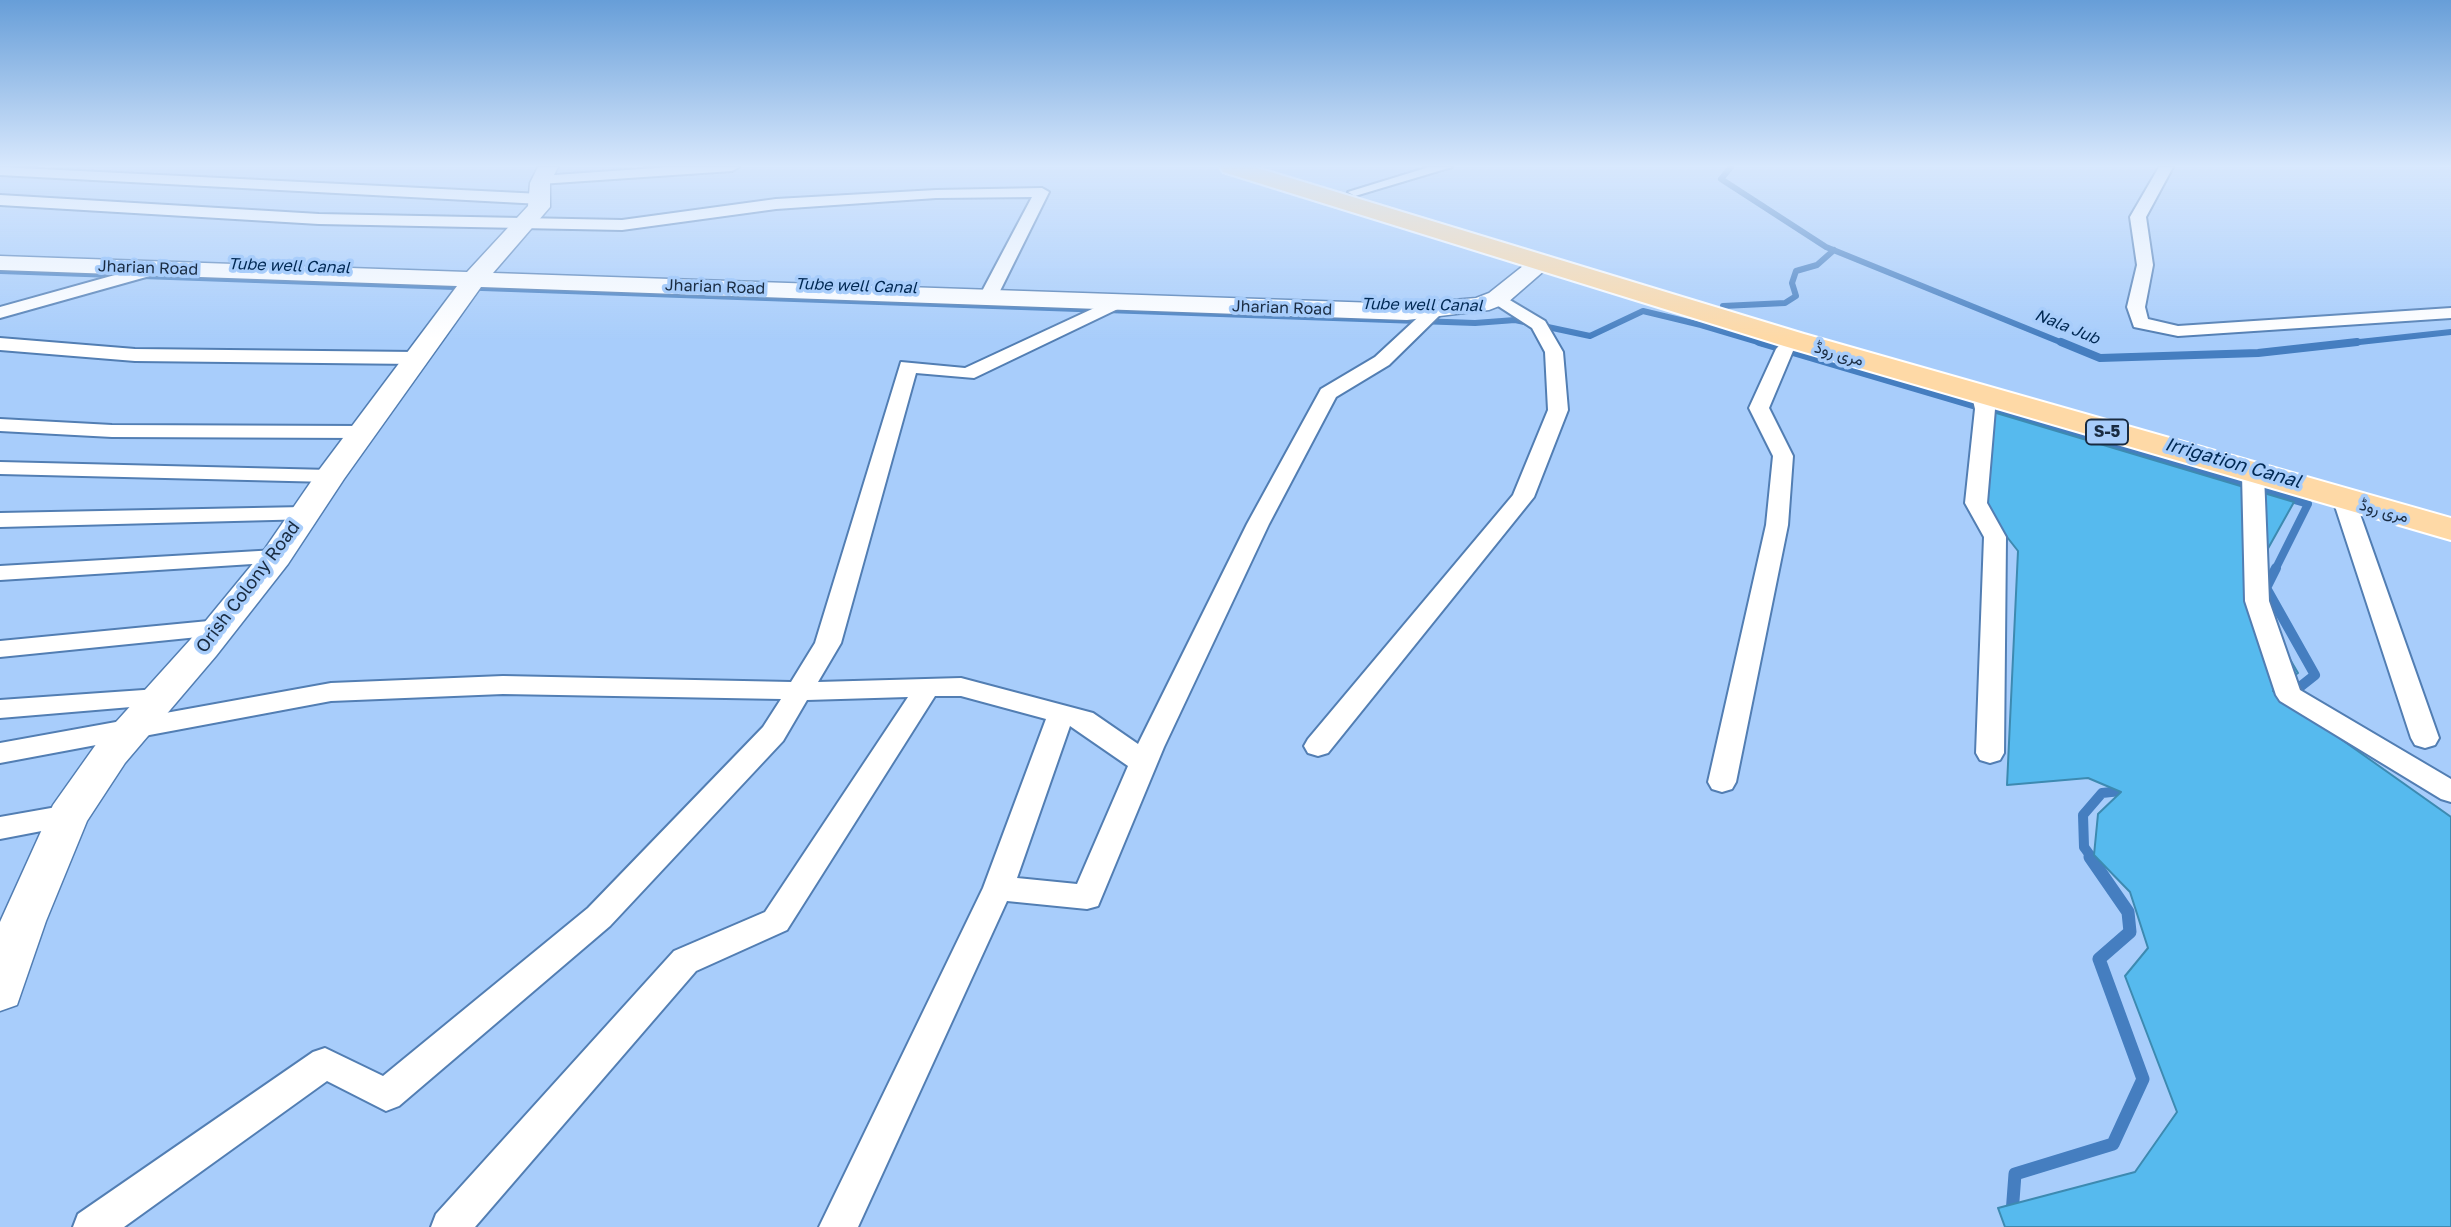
<!DOCTYPE html>
<html>
<head>
<meta charset="utf-8">
<style>
	body { margin:0 }
	canvas { display:block; background:#a8cdfb }
</style>
</head>
<body>
<canvas width="2451" height="1227"></canvas>
<script>
const g = document.querySelector('canvas').getContext('2d');
g.lineJoin = 'round';
const poly = rows => new Path2D(rows.map(r => 'M' + r).join(''));
function strokePath(path, color, width, dash) { g.strokeStyle = color; g.lineWidth = width; g.lineCap = dash ? 'butt' : 'round'; g.setLineDash(dash || []); g.stroke(path); }
function fillPath(path, color) { g.fillStyle = color; g.fill(path, 'evenodd'); }
function write(font, color, halo, rows, align = 'center') {
  g.font = font + ' "Golos Text",Vazirmatn,sans-serif'; g.lineWidth = 7; g.setLineDash([]); g.textBaseline = 'middle'; g.strokeStyle = halo; g.fillStyle = color; for (const [text, x, y, turn = 0] of rows) {
    g.save(); g.translate(x, y); g.rotate((+turn || 0) * Math.PI / 180); g.textAlign = isNaN(turn) ? turn : align; if (halo) g.strokeText(text, 0, 0); g.fillText(text, 0, 0); g.restore();
  }
}
strokePath(poly([
	[1731,167,1721,179,1826,247,2065,344],
	[0,271,1475,323,1515,320,1590,336,1643,311,1701,325],
	[1723,306,1785,303,1796,296,1792,283,1796,271,1817,265,1834,250],
	[1706,320,1701,325,1765,344],
	[2341,344,2451,332]
]), '#457ec0', 6);
strokePath(poly([
	[1759,342,2308,504,2275,570],
	[2061,342,2100,358,2258,353,2357,342]
]), '#457ec0', 8);
strokePath(poly([
	[2276,568,2266,588,2315,675,2291,694],
	[2092,858,2084,847,2083,815,2102,793,2130,790]
]), '#457ec0', 10);
strokePath(poly([
	[2011,1227,2015,1174,2113,1144,2143,1079,2099,959,2130,932,2128,912,2090,857]
]), '#457ec0', 13);
const building = poly([
	[1993,412,2294,502,2247,586,2298,673,2273,691,2451,817,2451,1227,2005,1227,1998,1208,2135,1172,2177,1112,2125,976,2148,948,2130,892,2094,855,2098,814,2121,792,2088,778,2007,785,2018,551,1989,514,1987,494,1993,412]
]);
fillPath(building, '#56baee');
strokePath(building, '#3d8ab1', 2);
const street = poly([
	[0,167,541,194,549,199,541,204,0,175,0,167],
	[670,167,739,167,732,171,540,184,533,180,540,176,670,167],
	[1429,167,1452,167,1355,196,1348,192,1429,167],
	[2159,167,2173,167,2146,217,2153,265,2145,307,2148,319,2178,326,2451,308,2451,318,2178,336,2134,327,2127,307,2137,265,2130,217,2159,167],
	[1042,188,1049,192,997,297,988,302,979,297,1032,197,936,198,776,209,622,230,319,224,0,205,0,195,319,214,622,220,776,199,936,190,1042,188],
	[158,263,164,264,164,272,0,318,0,307,158,263],
	[1498,293,1545,321,1563,352,1568,410,1534,497,1328,753,1318,756,1308,753,1304,746,1308,739,1513,495,1548,410,1545,352,1532,328,1492,302,1489,298,1492,294,1498,293],
	[1118,297,1124,298,1127,302,1124,306,974,378,916,373,841,643,818,682,961,678,1093,713,1138,744,1247,524,1321,389,1375,357,1428,308,1440,308,1443,312,1389,365,1336,397,1269,524,1164,747,1098,906,1087,909,1007,901,858,1227,819,1227,983,888,1046,719,961,696,935,696,787,930,696,971,475,1227,431,1227,436,1214,674,951,765,912,908,697,807,700,783,741,610,926,399,1106,386,1111,327,1081,124,1227,73,1227,78,1214,313,1052,325,1048,383,1076,588,908,763,727,781,699,503,694,331,701,0,763,0,743,331,683,503,676,791,682,815,643,901,362,965,368,1118,297],
	[1070,726,1128,766,1077,884,1017,878,1070,726],
	[1794,335,1803,340,1793,351,1769,408,1793,456,1788,525,1736,782,1732,789,1722,792,1712,789,1708,782,1766,525,1773,456,1749,408,1776,349,1788,336,1794,335],
	[0,338,135,349,416,352,425,358,416,364,135,361,0,350,0,338],
	[1982,390,1992,396,1995,409,1987,503,2006,537,2004,753,2000,760,1990,763,1980,760,1976,753,1984,537,1965,503,1975,409,1972,396,1982,390],
	[0,419,112,425,361,426,371,432,361,438,112,437,0,431,0,419],
	[0,462,330,470,341,476,330,482,0,474,0,462],
	[2253,468,2264,474,2269,601,2300,690,2451,779,2451,802,2441,799,2280,701,2276,695,2245,601,2242,474,2253,468],
	[2344,493,2355,500,2439,738,2435,745,2425,748,2415,745,2411,738,2333,500,2344,493],
	[304,507,315,514,312,519,0,527,0,513,304,507],
	[276,550,284,552,288,557,284,562,0,580,0,566,276,550],
	[219,620,228,622,231,628,228,634,0,657,0,641,219,620],
	[158,689,167,692,171,698,167,704,0,718,0,700,158,689],
	[68,805,78,808,83,816,78,824,0,839,0,817,68,805]
]);
const secondary = poly([
	[538,167,558,167,550,183,550,207,493,273,1407,304,1476,298,1489,293,1533,258,1541,256,1549,258,1553,263,1507,303,1489,310,1407,320,481,287,344,479,288,564,216,656,125,763,87,821,46,921,17,1005,0,1011,0,922,53,805,97,743,190,640,264,550,319,470,457,286,0,270,0,256,467,272,528,206,530,183,538,167]
]);
const primary = poly([
	[1220,167,1254,167,1804,334,2451,518,2451,540,1784,346,1223,172,1220,167]
]);
strokePath(street, '#527eb3', 4);
strokePath(secondary, '#527eb3', 3);
strokePath(primary, '#fff', 4);
fillPath(street, '#fff');
fillPath(secondary, '#fff');
fillPath(primary, '#fed9a6');
const sky = g.createLinearGradient(0, 0, 0, 339);
sky.addColorStop(0, '#679ed8');
sky.addColorStop(0.49, '#d8e8fd');
sky.addColorStop(1, '#d8e8fd00');
g.fillStyle = sky;
g.fillRect(0, 0, 2451, 339);
write('italic 16px', '#002954', '#a8cdfb', [
	["Tube well Canal",289,266,2],
	["Tube well Canal",856,286,2],
	["Tube well Canal",1422,305,1],
	["Nala Jub",2067,327,22]
]);
write('16px', '#192b41', '#a8cdfb', [
	["Jharian Road",148,268,2],
	["Jharian Road",715,287,2],
	["Jharian Road",1282,308,2],
	["مری روڈ",1839,354,16],
	["مری روڈ",2384,511,15]
]);
for (const [x, y, w] of [
	[2107,432,42]
]) { const box = new Path2D(); box.roundRect(x - w / 2, y - 12.5, w, 25, 5); g.fillStyle = '#a8cdfb'; g.fill(box); strokePath(box, '#192b41', 2); }
write('bold 16px', '#192b41', null, [
	["S-5",2107,432]
]);
write('18px', '#192b41', '#a8cdfb', [
	["Orish Colony Road",248,587,-53]
]);
write('italic 19px', '#002954', '#a8cdfb', [
	["Irrigation Canal",2233,463,16]
]);
</script>
</body>
</html>
